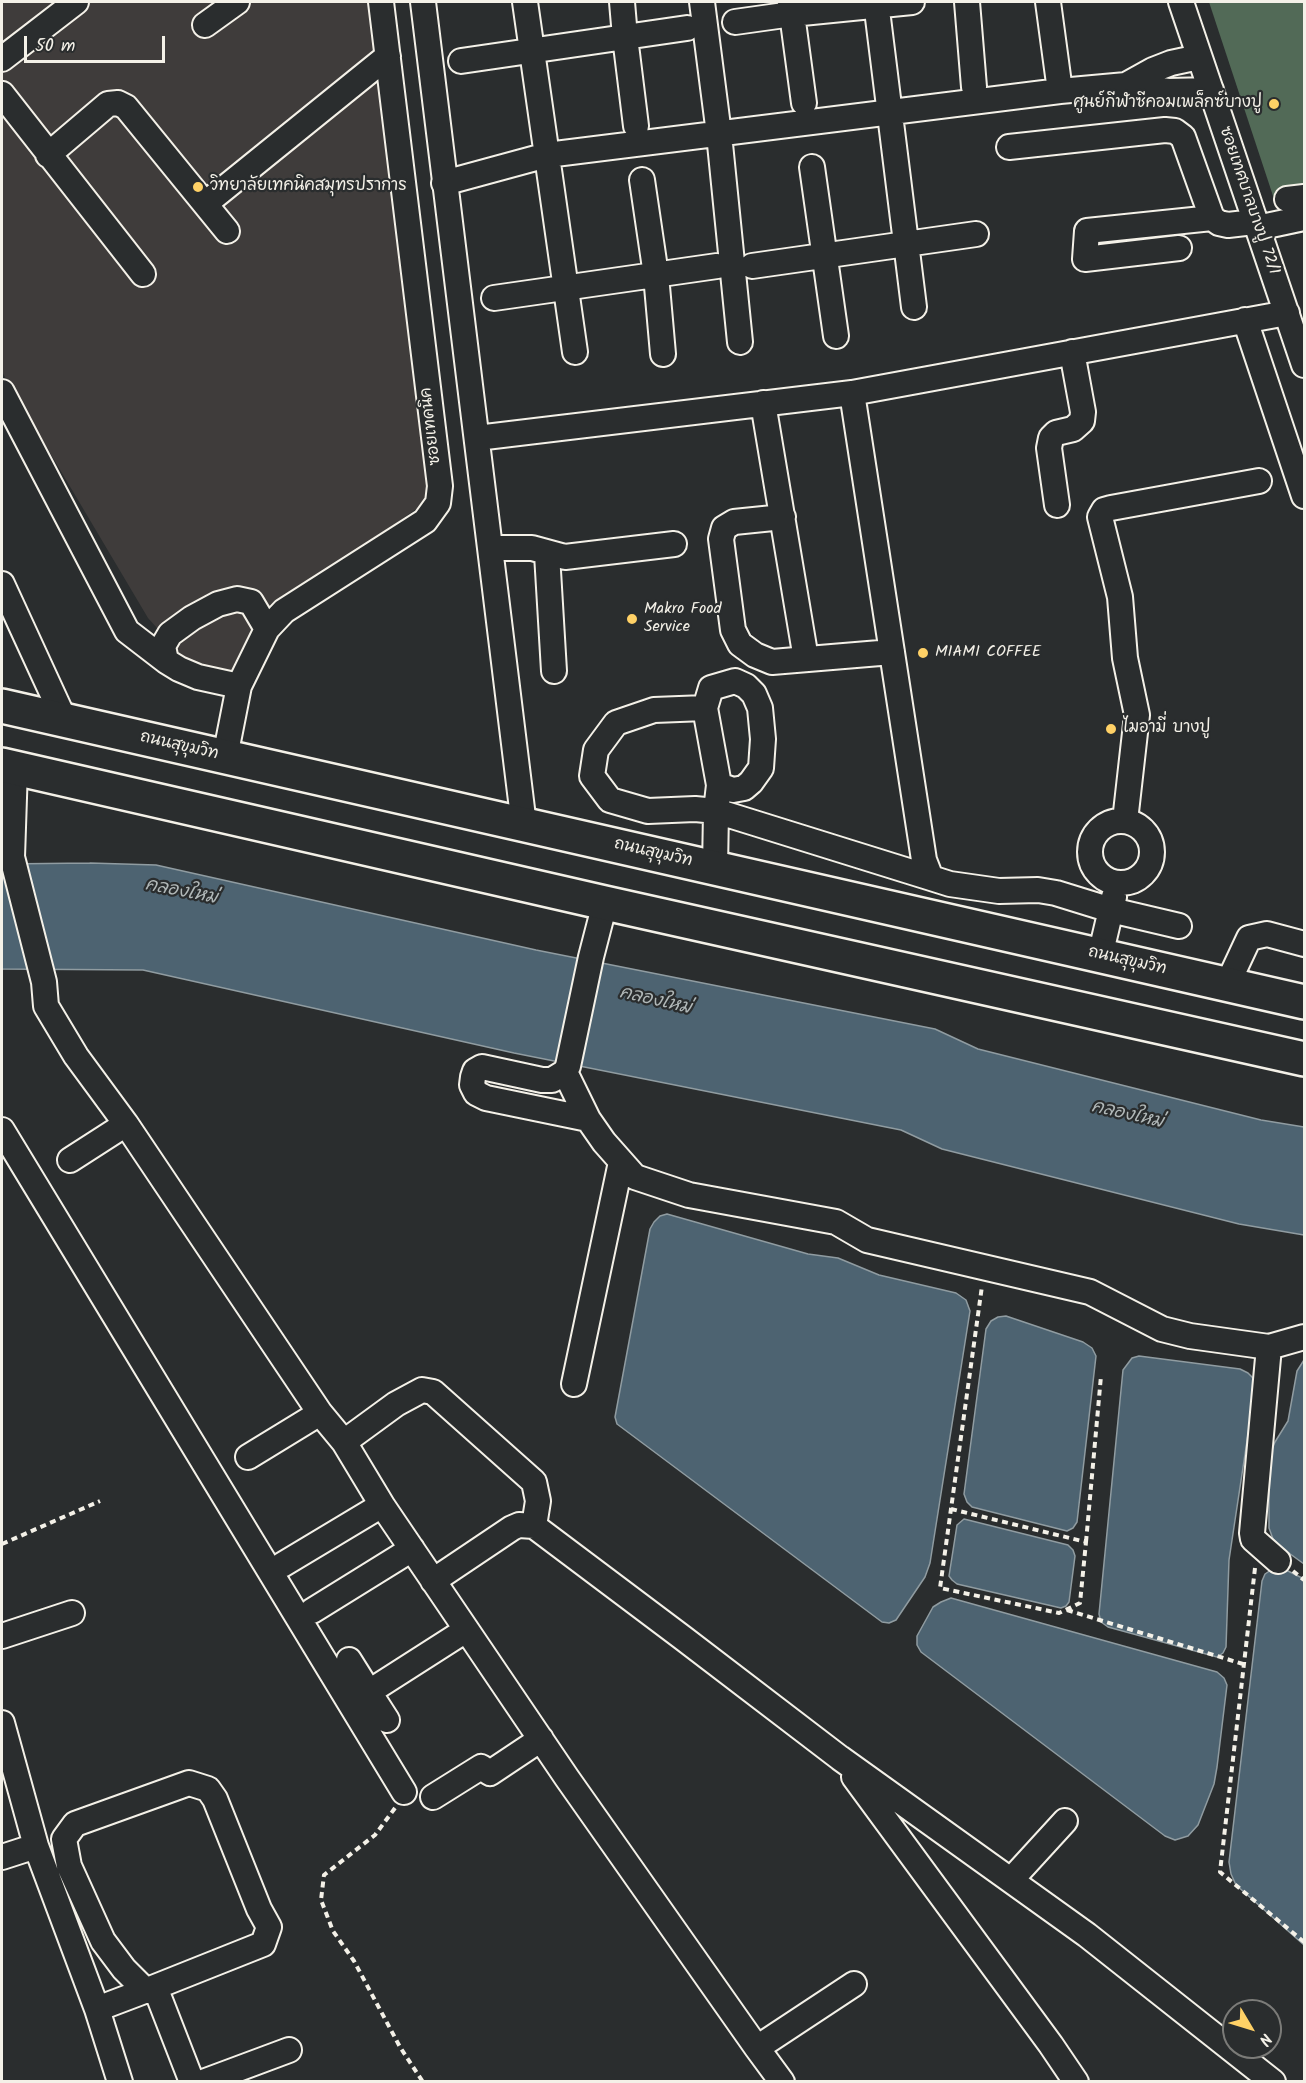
<!DOCTYPE html>
<html>
<head>
<meta charset="utf-8">
<style>
	body { margin:0 }
	#map { position:relative; width:1306px; height:2083px; overflow:hidden; background:#2a2d2e; font-family:Kalam,sans-serif }
	canvas { display:block }
	.frame { position:absolute; inset:0; border:3px solid #f4f1e8; pointer-events:none }
	.north { position:absolute; left:1222px; top:1999px; width:60px; height:60px; box-sizing:border-box; background:#2a2d2e; border:2px solid #7b7b78; border-radius:50%; rotate:128deg; font-size:16px; font-weight:700; line-height:24px; text-align:center; color:#f4f1e8 }
	.north::after { content:''; display:block; margin:auto; width:21px; height:27px; background:#ffd166; clip-path:polygon(50% 0,100% 100%,50% 72%,0 100%) }
	.scale { position:absolute; left:24px; top:36px; width:141px; height:27px; box-sizing:border-box; border:3px solid #f4f1e8; border-top:0; padding-left:8px; font-size:18px; line-height:21px; white-space:nowrap; color:#f4f1e8; -webkit-text-stroke:4px #2a2d2e; paint-order:stroke }
</style>
</head>
<body>
<div id="map">
<canvas width="1306" height="2083"></canvas>
<div class="frame"></div>
<div class="north">N</div>
<div class="scale">50 m</div>
</div>
<script>
const g = document.querySelector('canvas').getContext('2d');
g.lineJoin = 'round';
function fillPath(path, color) { g.fillStyle = color; g.fill(path, 'evenodd'); }
const poly = rows => new Path2D(rows.map(r => 'M' + r).join(''));
function strokePath(path, color, width, dash) { g.strokeStyle = color; g.lineWidth = width; g.lineCap = dash ? 'butt' : 'round'; g.setLineDash(dash || []); g.stroke(path); }
function write(font, color, halo, rows, align = 'center') {
  g.font = font + ' Kalam,"Playpen Sans Thai",sans-serif'; g.lineWidth = 4.5; g.setLineDash([]); g.textBaseline = 'middle'; g.strokeStyle = halo; g.fillStyle = color; for (const [text, x, y, turn = 0] of rows) {
    g.save(); g.translate(x, y); g.rotate((+turn || 0) * Math.PI / 180); g.textAlign = isNaN(turn) ? turn : align; if (halo) g.strokeText(text, 0, 0); g.fillText(text, 0, 0); g.restore();
  }
}
fillPath(poly([
	[2,2,373,2,433,497,271,612,237,677,193,668,148,618,2,372]
]), '#3f3c3b');
fillPath(poly([
	[1209,2,1304,2,1304,207,1278,211]
]), '#526a57');
const water = poly([
	[90,863,156,865,536,950,935,1029,978,1049,1261,1120,1304,1127,1304,1235,1239,1224,942,1149,901,1130,514,1053,143,970,2,969,2,864,90,863],
	[667,1214,808,1254,838,1258,879,1275,956,1293,966,1300,970,1311,930,1563,925,1577,896,1620,889,1623,882,1622,617,1424,615,1417,650,1229,654,1222,660,1216,667,1214],
	[1006,1316,1083,1342,1092,1348,1096,1356,1077,1522,1073,1528,1067,1531,972,1507,967,1502,964,1494,986,1329,991,1321,998,1317,1006,1316],
	[1139,1356,1240,1369,1248,1373,1254,1379,1255,1388,1229,1560,1226,1647,1223,1653,1217,1657,1108,1627,1101,1622,1099,1614,1123,1370,1132,1358,1139,1356],
	[1304,1360,1304,1564,1282,1548,1273,1539,1269,1528,1269,1456,1275,1442,1288,1421,1297,1371,1304,1360],
	[964,1519,1068,1545,1073,1550,1075,1556,1069,1602,1066,1606,1061,1608,957,1584,952,1580,949,1576,957,1525,964,1519],
	[1271,1570,1288,1571,1304,1579,1304,1945,1236,1885,1231,1874,1229,1862,1262,1581,1265,1574,1271,1570],
	[951,1598,1217,1672,1224,1678,1227,1685,1217,1767,1214,1784,1198,1825,1188,1836,1175,1840,1165,1836,921,1652,917,1645,917,1636,933,1607,941,1602,951,1598]
]);
fillPath(water, '#4d6371');
strokePath(water, '#909ca1', 1.5);
const minor = poly([
	[423,2,524,825],
	[525,2,575,352],
	[622,2,625,37,636,126],
	[702,2,719,134,740,342],
	[790,2,792,14,912,2],
	[876,2,914,307],
	[967,2,974,87],
	[1048,2,1060,91],
	[1181,2,1304,365],
	[735,22,792,14,804,103],
	[205,25,237,2],
	[2,59,76,2],
	[461,61,687,28],
	[1126,85,1153,70,1171,63,1199,57],
	[2,94,143,274],
	[1009,147,1165,130,1175,131,1183,137,1212,218,1219,223,1228,225,1254,222],
	[48,155,108,104,118,103,126,107,227,231],
	[812,167,836,336],
	[642,180,656,275,663,354],
	[444,183,547,155,1060,91,1126,85,1168,91,1211,90],
	[1287,199,1304,197],
	[205,204,388,56],
	[1257,228,1304,218],
	[1179,248,1085,259,1087,231,1212,218],
	[752,266,976,234],
	[494,298,717,266],
	[1245,320,1304,496],
	[2,392,127,631,166,661],
	[852,393,924,860,931,878,950,884,999,891,1038,890,1056,893,1111,910,1179,926],
	[763,403,806,659],
	[477,438,852,393,1287,313],
	[1057,505,1049,448,1051,438,1056,433,1073,429,1082,421,1083,412,1072,352],
	[783,517,734,522,724,528,721,539,733,630,740,644,755,655,772,662,892,652],
	[491,548,532,548,565,557,674,544],
	[547,554,554,671],
	[2,584,65,721],
	[239,686,198,677,179,669,166,661,163,646,170,634,192,618,218,604,237,599,251,602,267,629],
	[705,708,654,710,616,723,596,750,592,776,610,800,648,811,695,809,716,811,715,869],
	[225,757,239,686,267,629,284,611,425,521,438,503,440,486,381,2],
	[15,768,12,857,44,982,46,1006,76,1056,126,1124,320,1413,344,1442,382,1505,567,1778,757,2048,782,2082],
	[719,785,733,790,744,788,751,782,761,768,763,739,760,708,754,694,746,686,735,681,711,688,705,708,719,785,716,811,931,878],
	[1125,821,1137,715,1125,658,1120,597,1100,517,1104,510,1111,508,1259,481],
	'1090 852a31 31 0 1 1 62 0a31 31 0 1 1-62 0Z',
	[1100,956,1114,897],
	[1227,985,1249,938,1267,934,1304,944],
	[565,1072,588,1119,604,1142,635,1177,689,1195,836,1222,867,1240,1090,1292,1162,1329,1190,1336,1269,1347,1304,1337],
	[588,1119,486,1098,476,1093,472,1085,473,1077,475,1071,482,1067,542,1080,552,1080,565,1072,568,1066,591,957,605,903],
	[2,1130,404,1792],
	[70,1160,126,1124],
	[1269,1347,1252,1533,1253,1539,1278,1561],
	[574,1384,621,1162],
	[344,1442,396,1404,422,1390,433,1392,534,1482,538,1501,534,1526],
	[248,1457,320,1413],
	[282,1565,382,1505],
	[433,1581,512,1528,519,1525,534,1526,683,1638,840,1758,1087,1935,1273,2082],
	[312,1611,412,1549],
	[2,1636,72,1613],
	[349,1660,369,1692,466,1630],
	[369,1692,387,1720],
	[2,1723,36,1846,97,2009,120,2082],
	[854,1777,1051,2045,1076,2082],
	[433,1797,481,1767,490,1773,541,1739],
	[2,1857,36,1846],
	[1011,1880,1065,1821],
	[155,1987,192,2082],
	[97,2009,155,1987,263,1944,269,1927,259,1909,215,1799,208,1789,189,1783,75,1824,64,1839,69,1866,103,1941,124,1969,146,1991],
	[757,2048,854,1984],
	[203,2082,289,2050]
]);
const highway = poly([
	[2,706,1304,1002],
	[2,765,605,903,1304,1059]
]);
strokePath(minor, '#f4f1e8', 28);
strokePath(highway, '#f4f1e8', 38);
strokePath(poly([
	[951,1509,1086,1542,1080,1603,1059,1613,940,1588,982,1286],
	[1086,1542,1101,1376],
	[2,1544,100,1501],
	[1255,1568,1220,1872,1304,1942],
	[1293,1571,1304,1580],
	[1067,1610,1243,1664],
	[395,1808,375,1835,324,1875,321,1900,333,1931,354,1961,400,2047,423,2082]
]), '#f4f1e8', 4, [6, 4.5]);
strokePath(minor, '#2a2d2e', 24);
strokePath(highway, '#2a2d2e', 33);
for (const [x, y, r, color] of [
	[1274,104,6,"#ffd166"],
	[198,187,6,"#ffd166"],
	[632,619,6,"#ffd166"],
	[923,653,6,"#ffd166"],
	[1111,729,6,"#ffd166"]
]) { const dot = new Path2D(); dot.arc(x, y, r, 0, 2 * Math.PI); g.fillStyle = color; g.fill(dot); strokePath(dot, '#2a2d2e', 2); }
write('16px', '#f4f1e8', '#2a2d2e', [
	["ศูนย์กีฬาซีคอมเพล็กซ์บางปู",1262,104,"right"],
	["วิทยาลัยเทคนิคสมุทรปราการ",210,187],
	["Makro Food",644,610],
	["Service",644,628],
	["MIAMI COFFEE",935,653],
	["ไมอามี่ บางปู",1123,729]
], 'left');
write('16px', '#f4f1e8', '#2a2d2e', [
	["ซอยเทศบาลบางปู 72/1",1248,201,71],
	["ซอยเทคนิค",432,426,-97],
	["ถนนสุขุมวิท",179,747,13],
	["ถนนสุขุมวิท",653,854,13],
	["ถนนสุขุมวิท",1127,962,13]
]);
write('italic 18px', '#b1b8b8', '#2a2d2e', [
	["คลองใหม่",181,893,11],
	["คลองใหม่",655,1002,13],
	["คลองใหม่",1127,1116,13]
]);
</script>
</body>
</html>
